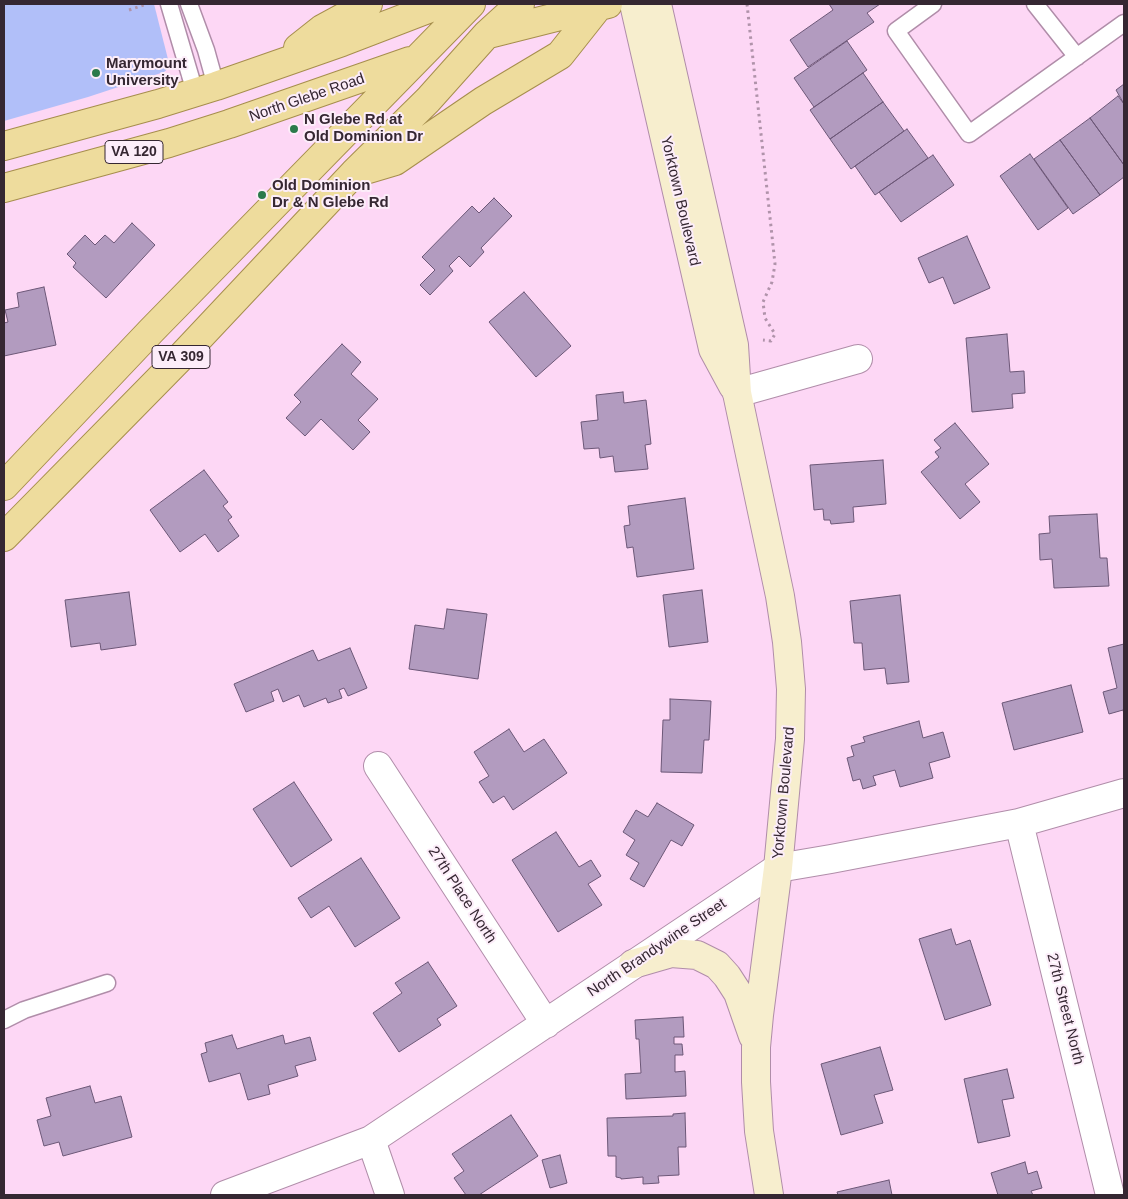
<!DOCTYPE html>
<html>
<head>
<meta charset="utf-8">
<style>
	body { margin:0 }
	#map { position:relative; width:1128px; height:1199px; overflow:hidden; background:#fdd7f5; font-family:Arial,sans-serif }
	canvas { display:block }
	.frame { position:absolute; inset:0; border:5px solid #352732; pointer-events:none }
</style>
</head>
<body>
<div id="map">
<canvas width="1128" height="1199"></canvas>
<div class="frame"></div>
</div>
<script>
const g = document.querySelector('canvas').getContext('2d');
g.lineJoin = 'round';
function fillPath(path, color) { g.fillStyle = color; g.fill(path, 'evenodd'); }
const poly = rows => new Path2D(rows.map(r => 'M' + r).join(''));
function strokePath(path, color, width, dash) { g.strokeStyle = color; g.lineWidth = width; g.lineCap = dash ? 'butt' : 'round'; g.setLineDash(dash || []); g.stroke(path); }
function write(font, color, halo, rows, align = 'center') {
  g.font = font + ' Arial,sans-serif'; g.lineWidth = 4; g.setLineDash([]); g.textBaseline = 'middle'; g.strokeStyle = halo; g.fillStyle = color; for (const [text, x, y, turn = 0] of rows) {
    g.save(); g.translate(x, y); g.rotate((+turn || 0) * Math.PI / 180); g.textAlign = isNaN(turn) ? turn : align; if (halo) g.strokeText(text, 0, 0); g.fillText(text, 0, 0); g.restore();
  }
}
fillPath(poly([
	[4,4,154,4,170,67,164,72,88,97,4,121]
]), '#b1bff9');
const building = poly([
	[829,4,880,4,867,13,874,22,808,67,790,40,833,10,829,4],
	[847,41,867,70,814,107,794,78,847,41],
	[863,73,883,102,830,139,810,110,863,73],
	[1124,84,1124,104,1116,90,1124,84],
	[1118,96,1124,104,1124,165,1090,118,1118,96],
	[883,102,904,131,851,169,830,139,883,102],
	[1090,118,1124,165,1124,177,1100,195,1060,140,1090,118],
	[907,129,928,158,875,195,855,166,907,129],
	[1060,140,1100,195,1073,214,1034,159,1060,140],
	[1030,154,1068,208,1038,230,1000,176,1030,154],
	[933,155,954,185,901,222,879,192,933,155],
	[494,198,512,216,481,248,484,252,470,267,459,256,449,266,453,271,430,295,420,285,435,270,422,257,472,206,479,213,494,198],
	[132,223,155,245,106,298,73,267,76,263,67,254,85,235,95,245,105,235,114,243,132,223],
	[967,236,990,288,954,304,943,277,929,283,918,258,967,236],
	[44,287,56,345,4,356,4,323,8,322,5,310,19,307,17,293,44,287],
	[524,292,571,346,536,377,489,322,524,292],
	[1007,334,1010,372,1024,371,1025,393,1012,394,1013,408,972,412,966,338,1007,334],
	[342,344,361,362,351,374,378,399,358,420,370,432,353,450,321,419,305,436,286,418,301,402,294,395,342,344],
	[623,392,624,403,646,400,651,444,645,445,648,469,615,472,613,456,600,458,599,448,584,449,581,422,598,420,596,395,623,392],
	[955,423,989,464,965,484,980,502,960,519,921,472,939,457,935,452,941,448,934,440,955,423],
	[883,460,886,504,853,507,854,522,831,524,830,520,824,520,823,509,814,510,810,465,883,460],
	[204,470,228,502,223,506,232,517,228,520,239,536,218,552,205,534,180,552,150,510,204,470],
	[685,498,694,569,637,577,633,547,627,548,624,526,630,525,628,506,685,498],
	[1097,514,1100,558,1107,558,1109,586,1054,588,1052,559,1040,560,1039,534,1050,533,1049,516,1097,514],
	[702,590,708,642,669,647,663,595,702,590],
	[129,592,136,645,101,650,100,643,71,647,65,600,129,592],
	[900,595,909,682,887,684,885,668,864,670,862,643,854,643,850,601,900,595],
	[447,609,487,614,478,679,409,669,415,625,444,629,447,609],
	[1124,644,1124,714,1123,710,1109,714,1103,692,1117,688,1108,648,1124,644],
	[350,648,367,688,348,696,344,688,339,690,342,698,328,703,326,698,304,707,299,695,283,702,278,689,271,692,274,701,246,712,234,684,313,650,318,661,350,648],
	[1071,685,1083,732,1014,750,1002,703,1071,685],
	[670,699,711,701,709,740,704,740,702,773,661,772,663,720,670,720,670,699],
	[919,721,923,738,943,732,950,757,929,763,933,778,900,787,895,770,873,776,876,785,863,789,860,779,853,781,847,758,854,756,851,746,865,742,863,737,919,721],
	[509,729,524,752,544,739,567,773,513,810,504,796,493,803,479,782,489,776,474,752,509,729],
	[294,782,332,840,291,867,253,809,294,782],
	[657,803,694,825,682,846,671,840,644,887,630,879,639,863,626,855,635,840,623,832,636,810,648,817,657,803],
	[556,832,579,867,591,860,601,876,588,884,602,905,558,932,512,860,556,832],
	[361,858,400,918,355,947,329,906,311,918,298,898,361,858],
	[951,929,956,945,970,940,991,1005,945,1020,919,939,951,929],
	[428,962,457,1006,437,1019,441,1025,399,1052,373,1013,402,993,395,983,428,962],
	[683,1017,684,1037,674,1037,674,1044,682,1044,683,1055,675,1055,675,1072,685,1071,686,1096,626,1099,625,1074,641,1073,639,1039,636,1039,635,1020,683,1017],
	[232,1035,237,1049,283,1035,285,1044,310,1037,316,1060,295,1066,298,1076,268,1085,270,1094,248,1100,240,1073,209,1082,201,1054,207,1052,205,1043,232,1035],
	[880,1047,893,1090,874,1095,883,1123,841,1135,821,1064,880,1047],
	[1007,1069,1014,1098,1002,1100,1010,1136,978,1143,964,1079,1007,1069],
	[90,1086,95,1103,121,1096,132,1137,63,1156,59,1142,44,1146,37,1120,51,1116,46,1098,90,1086],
	[685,1113,686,1147,678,1147,679,1175,658,1176,659,1183,643,1184,643,1177,621,1179,621,1178,616,1177,616,1156,608,1156,607,1118,673,1116,673,1114,685,1113],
	[511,1115,538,1156,479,1195,466,1195,454,1178,464,1171,452,1154,511,1115],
	[560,1155,567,1183,550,1188,542,1160,560,1155],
	[1025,1162,1028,1174,1037,1171,1042,1188,1031,1191,1033,1195,998,1195,991,1173,1025,1162],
	[889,1180,892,1195,838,1195,837,1192,889,1180]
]);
fillPath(building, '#b29bbf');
strokePath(building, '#6c5777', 1);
const lane = poly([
	[169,4,195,92],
	[189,4,206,50,216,86],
	[933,4,896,31,969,134,1124,23],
	[1035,4,1077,57],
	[4,1020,24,1010,107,983]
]);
const street = poly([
	[737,393,858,359],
	[378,766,546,1024],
	[1019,823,1110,1195],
	[371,1140,390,1195],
	[225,1195,371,1140,778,868,831,859,1019,823,1124,793]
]);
const secondary = poly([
	[634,4,713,349,733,386],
	[657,4,734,345,737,393,780,596,787,642,791,689,790,739,778,868,759,1015,756,1047,756,1082,759,1131,769,1195],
	[633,964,671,953,697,955,717,965,727,976,738,993,753,1036]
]);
const primary = poly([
	[489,34,608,4],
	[298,48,322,29,368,4],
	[4,146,158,104,216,86,342,42,441,4],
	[358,172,395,161,483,101,560,55,598,7],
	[4,188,169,143,229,124,410,61],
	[4,486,151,331,471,4],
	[4,537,180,358,354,173,428,100,487,34,520,4]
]);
strokePath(lane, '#b08da9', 19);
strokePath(street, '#b08da9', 30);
strokePath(secondary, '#b08da9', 30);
strokePath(primary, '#a68e4d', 30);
strokePath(poly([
	[747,4,775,264,772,282,763,302,765,318,775,334,771,341,763,340],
	[129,10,147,4]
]), '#b093aa', 3, [2.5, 4]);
strokePath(lane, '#fff', 16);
strokePath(street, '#fff', 28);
strokePath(secondary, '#f7eece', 28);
strokePath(primary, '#eedc9d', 28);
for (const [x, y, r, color] of [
	[96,73,5,"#2b7a4b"],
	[294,129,5,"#2b7a4b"],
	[262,195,5,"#2b7a4b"]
]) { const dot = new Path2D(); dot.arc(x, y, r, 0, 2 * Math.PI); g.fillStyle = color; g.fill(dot); strokePath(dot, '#fcedf9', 2); }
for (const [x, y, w] of [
	[134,152,58],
	[181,357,58]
]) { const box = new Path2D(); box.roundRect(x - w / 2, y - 11.5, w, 23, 4); g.fillStyle = '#fcedf9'; g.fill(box); strokePath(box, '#352732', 1); }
write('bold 14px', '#352732', null, [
	["VA 120",134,152],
	["VA 309",181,357]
]);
write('bold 15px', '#352732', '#fcedf9', [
	["Marymount",106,64],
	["University",106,81],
	["N Glebe Rd at",304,120],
	["Old Dominion Dr",304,137],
	["Old Dominion",272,186],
	["Dr & N Glebe Rd",272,203]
], 'left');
write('15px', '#352732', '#fcedf9', [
	["North Glebe Road",307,98,-19],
	["Yorktown Boulevard",680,201,77],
	["Yorktown Boulevard",784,793,-85],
	["27th Place North",462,895,57],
	["North Brandywine Street",657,948,-34],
	["27th Street North",1065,1009,76]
]);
</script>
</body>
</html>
